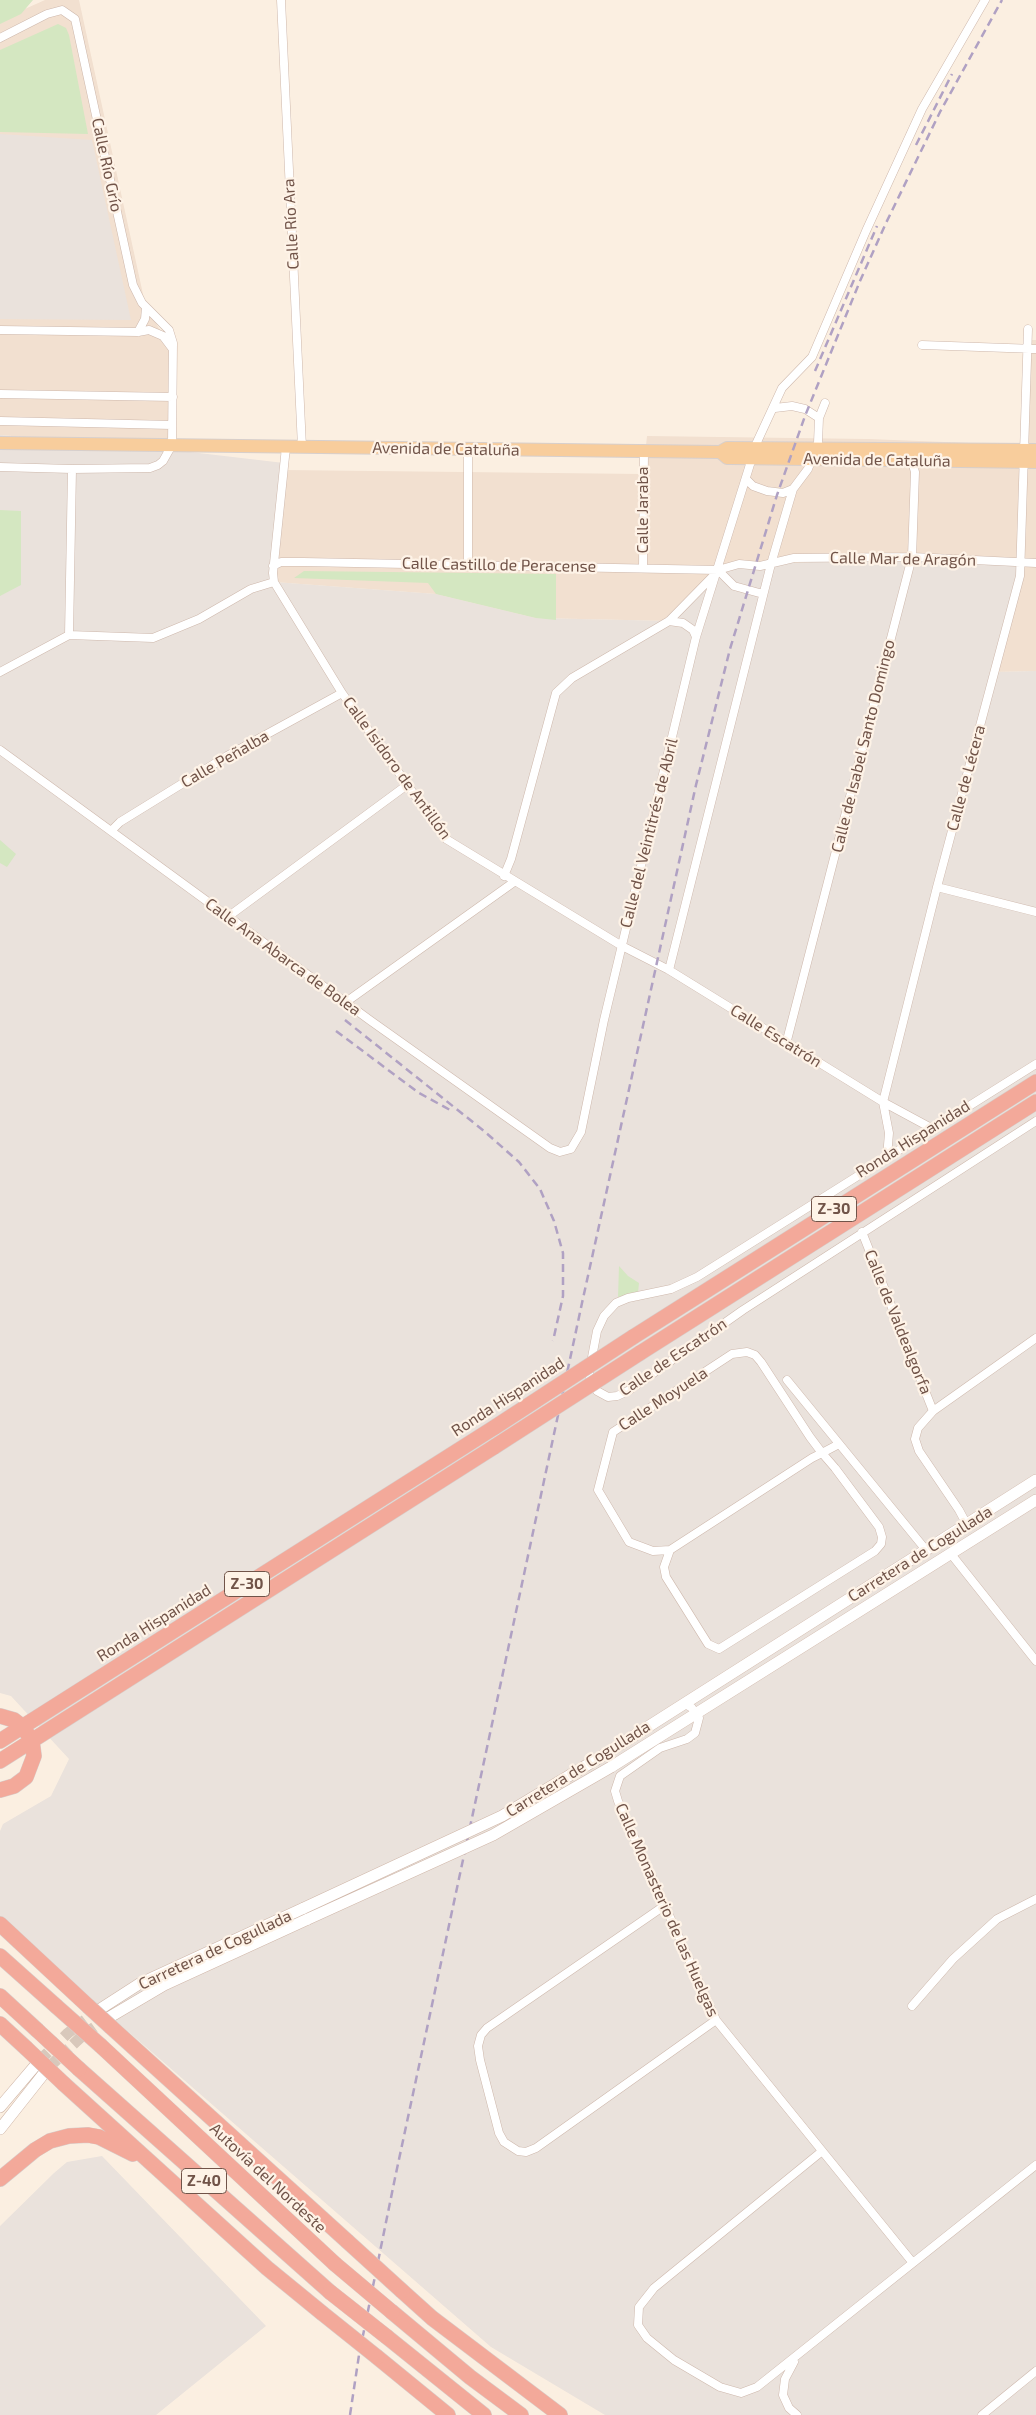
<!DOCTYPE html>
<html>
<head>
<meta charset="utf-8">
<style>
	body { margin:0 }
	canvas { display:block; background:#fbefe1 }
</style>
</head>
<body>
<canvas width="1036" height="2415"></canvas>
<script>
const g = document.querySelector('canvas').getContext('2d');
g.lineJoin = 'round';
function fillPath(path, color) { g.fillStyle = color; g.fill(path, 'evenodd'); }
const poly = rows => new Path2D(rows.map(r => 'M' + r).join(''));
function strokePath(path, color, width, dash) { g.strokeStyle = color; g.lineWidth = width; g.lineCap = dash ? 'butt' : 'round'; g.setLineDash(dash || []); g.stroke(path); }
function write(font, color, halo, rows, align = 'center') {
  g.font = font + ' "Exo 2",sans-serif'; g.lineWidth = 4.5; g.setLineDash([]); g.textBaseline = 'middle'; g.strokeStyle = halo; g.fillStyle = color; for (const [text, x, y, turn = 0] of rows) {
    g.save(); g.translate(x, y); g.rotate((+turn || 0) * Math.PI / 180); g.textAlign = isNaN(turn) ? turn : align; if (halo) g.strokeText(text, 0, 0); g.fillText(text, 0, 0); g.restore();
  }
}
fillPath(poly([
	[45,0,79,0,146,308,173,350,173,450,0,435,0,20],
	[1032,340,1036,340,1036,671,994,672,1021,562,794,558,771,564,739,564,669,621,536,618,436,594,274,582,283,470,643,474,647,436,868,439,1022,445,1028,429]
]), '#f2e0d0');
fillPath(poly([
	[0,134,92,140,131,320,0,319],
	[0,435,173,450,284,463,274,582,436,594,536,618,669,621,718,570,771,564,912,557,1021,562,995,672,1036,671,1036,2415,605,2415,491,2347,0,1920,0,1831,3,1824,51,1796,69,1759,11,1696,0,1693],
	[102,2156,266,2326,156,2415,0,2415,0,2226,54,2173,67,2162]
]), '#eae2dc');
fillPath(poly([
	[0,0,33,0,21,14,0,24],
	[58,24,66,28,69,35,88,134,0,132,0,50],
	[0,510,21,511,21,585,0,596],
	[304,571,556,574,556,620,536,618,436,594,428,583,294,578],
	[0,840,16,854,7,867,0,863],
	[619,1266,628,1276,639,1283,638,1293,618,1297]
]), '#d4e7c1');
strokePath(poly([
	[40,2060,68,2033,94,2013],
	[49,2067,82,2036,103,2021]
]), '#d8c8bb', 11, [11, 5.5]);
const street = poly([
	[281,0,302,447],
	[0,38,47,14,62,10,75,19,133,285,142,303,169,330,173,343,172,445,163,461,158,465,150,468,72,469,0,467],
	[0,330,138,332,149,330,163,336,172,348],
	[138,332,145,319,146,308],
	[922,345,1036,349],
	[0,394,173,397],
	[775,408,792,406,805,409,819,418],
	[0,421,172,425],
	[286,447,273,573,274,582,342,693,446,839,622,946,669,970,883,1102,933,1129],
	[747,480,753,486,767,491,783,493,793,489],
	[468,564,468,449],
	[273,566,281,562,303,562,718,570,739,564,760,566,794,558,912,557,1036,563],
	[643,568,644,451],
	[718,570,734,586,763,594],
	[669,621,683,623,693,630,696,637],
	[69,635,72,469],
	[0,672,69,635,153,638,199,619,251,589,274,582],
	[0,750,371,1021,550,1148,560,1152,571,1149,581,1132,604,1020,696,637,757,442,782,388,812,357,866,231,922,109,985,0],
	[111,831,120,822,227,756,342,693],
	[504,876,511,859,556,693,572,678,669,621,717,572],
	[937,887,1036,912],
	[229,916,407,785],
	[669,970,771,564,793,489,808,469,818,443,819,418,825,403],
	[346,1002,514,882],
	[786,1044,912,557,915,472,911,458],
	[1036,1064,697,1277,671,1289,628,1298,616,1303,604,1316,597,1331,589,1373,592,1384,597,1391,608,1397,617,1396,628,1391,743,1310,1036,1121],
	[887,1157,889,1133,883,1102,937,887,1020,576,1028,329],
	[862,1232,933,1411],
	[787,1380,926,1550],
	[967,1525,959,1510,919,1451,915,1439,918,1428,933,1411,1036,1338],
	[670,1550,664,1567,666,1577,708,1644,719,1649,875,1551,881,1544,882,1537,879,1527,835,1468,822,1453,810,1437,761,1362,755,1355,747,1352,732,1354,613,1432,598,1490,629,1542,653,1551,670,1550,812,1458,822,1453,839,1444],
	[951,1554,1036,1661],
	[684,1703,692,1708,699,1718,695,1733,687,1739,660,1748,620,1776,615,1791,618,1801,716,2020,913,2263],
	[664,1906,487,2028,481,2035,478,2046,480,2060,499,2133,504,2142,518,2151,526,2152,536,2148,716,2020],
	[912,2006,953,1959,997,1919,1036,1899],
	[821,2152,654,2288,639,2307,638,2325,647,2338,674,2360,720,2387,741,2393,757,2387,1036,2165],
	[794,2362,785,2379,783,2395,789,2408,797,2415],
	[982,2415,1036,2371]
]);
const secondary = poly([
	[602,1756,1036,1480],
	[611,1767,1036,1500],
	[94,2013,139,1984,304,1908],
	[103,2021,164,1985,308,1919],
	[0,2107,40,2060],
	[0,2129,49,2067]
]);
const primary = poly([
	[0,443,720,452,727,448,1036,450],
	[720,452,727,458,731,458,1036,462]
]);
const highway = poly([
	[633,1337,1036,1082],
	[640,1353,1036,1102],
	[0,1716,14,1720,23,1727,32,1741,34,1756,26,1777,14,1786,0,1790],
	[0,1741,495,1427],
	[0,1761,494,1447],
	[0,1924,88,2006],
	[0,1956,56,2006],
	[0,1996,37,2030],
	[0,2024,26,2048],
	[111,2027,347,2241],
	[101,2046,335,2264],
	[79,2069,330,2292],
	[64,2084,267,2268,322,2313],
	[0,2179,35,2150,50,2141,69,2136,88,2135,99,2137,133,2154],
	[402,2291,432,2318,560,2415],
	[392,2312,470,2377,521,2415],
	[387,2337,484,2415],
	[377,2357,448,2415]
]);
strokePath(street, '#ceb8ac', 9);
strokePath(secondary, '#d0b7a9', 12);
strokePath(primary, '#d7cfcc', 14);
strokePath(highway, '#d7cfcc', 16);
strokePath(street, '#fff', 8);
strokePath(secondary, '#fff', 11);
strokePath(primary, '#f8cd9c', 12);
strokePath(highway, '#f3a99a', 15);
strokePath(poly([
	[916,145,952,74],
	[815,371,877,226],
	[345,1020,484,1131,519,1162,540,1189,554,1221,563,1253,563,1296,553,1341],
	[336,1031,419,1093,452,1111],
	[350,2415,359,2355,395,2178,582,1303,696,785,730,649,777,495,805,416,860,281,886,223,940,112,1002,0]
]), '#b0a1c3', 2.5, [8, 5]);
const secondaryBridge = poly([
	[304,1908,502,1816,602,1756],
	[308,1919,493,1835,611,1767]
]);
const highwayBridge = poly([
	[495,1427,633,1337],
	[494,1447,640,1353],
	[56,2006,101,2046],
	[88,2006,111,2027],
	[37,2030,79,2069],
	[26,2048,64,2084],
	[347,2241,402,2291],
	[335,2264,392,2312],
	[330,2292,387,2337],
	[322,2313,377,2357]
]);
strokePath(secondaryBridge, '#d0b7a9', 12, []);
strokePath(highwayBridge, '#d7cfcc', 16, []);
strokePath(secondaryBridge, '#fff', 11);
strokePath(highwayBridge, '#f3a99a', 15);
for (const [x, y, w] of [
	[834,1209,45],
	[247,1584,45],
	[204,2181,45]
]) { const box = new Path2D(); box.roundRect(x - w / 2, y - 12.5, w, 25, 4); g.fillStyle = '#fef3e7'; g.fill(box); strokePath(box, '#715449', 1); }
write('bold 15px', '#715449', null, [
	["Z-30",834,1209],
	["Z-30",247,1584],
	["Z-40",204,2181]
]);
write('16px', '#715449', '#fef3e7', [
	["Calle Río Grío",107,165,78],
	["Calle Río Ara",291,224,-93],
	["Avenida de Cataluña",446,449,1],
	["Avenida de Cataluña",877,460,1],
	["Calle Jaraba",643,510,-90],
	["Calle Mar de Aragón",903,559,1],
	["Calle Castillo de Peracense",499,565,1],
	["Calle de Isabel Santo Domingo",863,746,-76],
	["Calle Peñalba",225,759,-30],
	["Calle Isidoro de Antillón",397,768,54],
	["Calle de Lécera",966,778,-75],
	["Calle del Veintitrés de Abril",649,833,-76],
	["Calle Ana Abarca de Bolea",283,957,36],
	["Calle Escatrón",776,1036,32],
	["Ronda Hispanidad",913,1139,-32],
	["Calle de Valdealgorfa",898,1322,68],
	["Calle de Escatrón",673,1357,-34],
	["Ronda Hispanidad",508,1397,-33],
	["Calle Moyuela",663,1399,-33],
	["Carretera de Cogullada",920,1554,-32],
	["Ronda Hispanidad",154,1623,-32],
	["Carretera de Cogullada",578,1769,-32],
	["Calle Monasterio de las Huelgas",667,1910,66],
	["Carretera de Cogullada",215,1950,-25],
	["Autovía del Nordeste",268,2178,43]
]);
</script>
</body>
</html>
